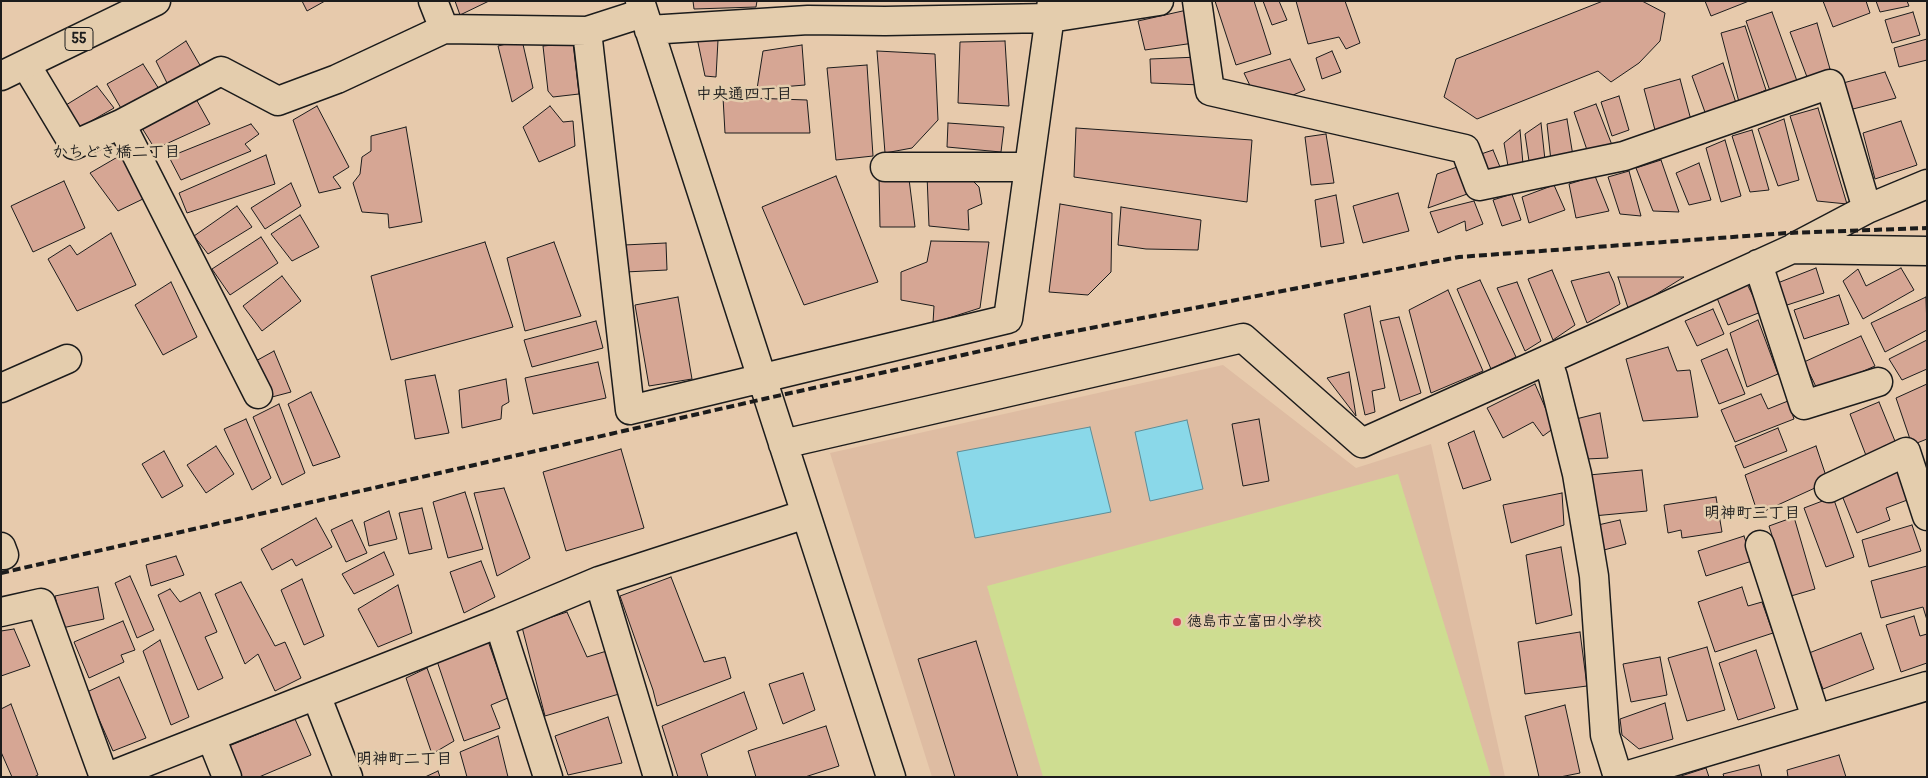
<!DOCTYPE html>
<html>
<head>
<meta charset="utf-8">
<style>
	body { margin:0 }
	#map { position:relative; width:1928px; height:778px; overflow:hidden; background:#e7caac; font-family:Pangolin,sans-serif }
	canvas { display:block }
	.frame { position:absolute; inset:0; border:2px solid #1c1c1c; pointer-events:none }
</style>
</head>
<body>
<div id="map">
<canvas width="1928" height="778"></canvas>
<div class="frame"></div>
</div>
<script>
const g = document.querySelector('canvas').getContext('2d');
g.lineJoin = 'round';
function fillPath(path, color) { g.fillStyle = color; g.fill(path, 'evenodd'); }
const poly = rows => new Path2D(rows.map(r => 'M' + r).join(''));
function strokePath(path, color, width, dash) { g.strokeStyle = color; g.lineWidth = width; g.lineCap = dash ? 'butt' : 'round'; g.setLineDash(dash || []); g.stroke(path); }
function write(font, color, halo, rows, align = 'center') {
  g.font = font + ' Pangolin,"Klee One",sans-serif'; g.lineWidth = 5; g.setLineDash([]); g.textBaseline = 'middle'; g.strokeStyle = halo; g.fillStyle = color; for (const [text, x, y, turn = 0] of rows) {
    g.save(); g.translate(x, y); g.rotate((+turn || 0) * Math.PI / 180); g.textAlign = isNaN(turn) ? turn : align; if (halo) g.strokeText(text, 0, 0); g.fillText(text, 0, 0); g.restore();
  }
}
fillPath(poly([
	[1223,365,1356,468,1431,444,1505,777,932,777,830,453]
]), '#debca2');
fillPath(poly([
	[1398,474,1491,777,1043,777,987,586]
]), '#cedd91');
const water = poly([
	[1187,420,1203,489,1150,501,1135,432,1187,420],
	[1090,427,1111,512,975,538,957,452,1090,427]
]);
fillPath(water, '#8ad8e9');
strokePath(water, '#5e8d97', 1);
const building = poly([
	[302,1,325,1,307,11,302,1],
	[455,1,489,1,460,15,455,1],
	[693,1,757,1,756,7,694,9,693,1],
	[1215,1,1254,1,1271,54,1236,65,1215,1],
	[1263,1,1279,1,1287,20,1272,25,1263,1],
	[1296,1,1345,1,1360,43,1346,49,1339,37,1308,44,1296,1],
	[1603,1,1642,1,1665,13,1660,41,1639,63,1611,82,1598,71,1477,119,1444,97,1456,59,1603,1],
	[1705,1,1749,1,1711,16,1705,1],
	[1823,1,1866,1,1870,13,1833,27,1823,1],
	[1876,1,1907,1,1909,6,1880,12,1876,1],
	[1187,10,1194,43,1145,50,1138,21,1187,10],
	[1772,12,1797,81,1770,91,1746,21,1772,12],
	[1913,12,1920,35,1892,43,1885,20,1913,12],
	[1817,23,1830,69,1807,77,1790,32,1817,23],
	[1745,26,1766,90,1739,102,1721,33,1745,26],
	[696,33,718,40,716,77,705,76,696,33],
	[1927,39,1927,60,1899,67,1894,48,1927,39],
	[522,40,533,88,512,102,498,46,522,40],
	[186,41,201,67,168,85,156,61,186,41],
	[1005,41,1009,106,958,103,960,42,1005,41],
	[573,43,579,94,553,97,548,91,543,46,573,43],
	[802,45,805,85,757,89,763,51,802,45],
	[877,51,935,54,938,120,912,148,885,153,877,51],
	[1332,51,1341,72,1322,79,1316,58,1332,51],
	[1199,57,1201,85,1151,83,1150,59,1199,57],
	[1290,59,1305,90,1286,98,1283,93,1254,94,1244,73,1290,59],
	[1723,63,1736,103,1706,115,1692,76,1723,63],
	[143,64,159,89,122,110,107,84,143,64],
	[867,65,873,156,836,160,827,68,867,65],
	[1885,72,1896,98,1853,109,1843,83,1885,72],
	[1680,79,1691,120,1655,130,1644,89,1680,79],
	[97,86,114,108,79,128,66,105,97,86],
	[1619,96,1629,130,1612,136,1601,102,1619,96],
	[723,97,807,100,810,133,725,133,723,97],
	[196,99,210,124,155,149,142,128,196,99],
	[1596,104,1612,145,1587,150,1574,112,1596,104],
	[317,106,349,167,333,177,341,188,319,193,293,120,317,106],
	[550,106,563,122,573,121,575,146,539,162,523,127,550,106],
	[1818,108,1847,204,1817,201,1790,116,1818,108],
	[1567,119,1573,156,1551,161,1547,124,1567,119],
	[1784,119,1799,180,1778,186,1758,129,1784,119],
	[1901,121,1917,165,1875,179,1863,133,1901,121],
	[948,123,1004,127,1001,152,947,147,948,123],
	[1541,123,1545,160,1529,161,1525,134,1541,123],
	[251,124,259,134,245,144,251,151,181,180,169,157,251,124],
	[406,127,422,222,389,228,388,214,362,212,353,183,360,174,362,157,371,151,371,136,406,127],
	[1076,128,1252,140,1247,202,1074,177,1076,128],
	[1520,130,1523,164,1508,166,1504,143,1520,130],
	[1752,130,1769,190,1750,192,1732,136,1752,130],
	[1326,134,1334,183,1311,185,1305,137,1326,134],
	[1725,140,1741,196,1721,202,1706,148,1725,140],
	[1493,150,1500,167,1484,173,1478,155,1493,150],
	[121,155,145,198,118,211,90,173,121,155],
	[266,155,275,184,187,213,179,193,266,155],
	[1661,160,1679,212,1653,211,1636,168,1661,160],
	[1699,163,1711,200,1689,205,1676,173,1699,163],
	[1463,165,1470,193,1428,208,1437,174,1463,165],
	[1629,171,1641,216,1620,214,1608,177,1629,171],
	[927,175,968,176,979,187,982,204,968,210,969,230,929,226,927,175],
	[836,176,878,282,804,305,762,207,836,176],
	[879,176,909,179,915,227,880,227,879,176],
	[1595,176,1609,211,1576,218,1569,184,1595,176],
	[64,181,85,228,33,252,11,206,64,181],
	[291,183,301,206,265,229,251,208,291,183],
	[1554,185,1565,210,1529,223,1522,197,1554,185],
	[1398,193,1409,231,1363,243,1353,206,1398,193],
	[1512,194,1521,220,1502,226,1493,200,1512,194],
	[1336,195,1344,243,1321,247,1315,200,1336,195],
	[1474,201,1483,224,1466,231,1465,221,1438,233,1430,212,1474,201],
	[1060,204,1112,213,1111,272,1088,295,1049,292,1060,204],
	[237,206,252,227,208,254,194,236,237,206],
	[1121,207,1201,220,1198,250,1146,249,1118,245,1121,207],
	[300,215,319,247,292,261,271,234,300,215],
	[111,233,136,285,77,311,48,259,70,245,77,255,111,233],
	[261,237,278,263,230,295,212,269,261,237],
	[931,241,989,242,980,308,933,323,934,306,901,300,901,272,927,262,931,241],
	[485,242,513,327,391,360,371,276,485,242],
	[554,242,581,316,525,331,507,258,554,242],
	[666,243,667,270,625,272,624,245,666,243],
	[1816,268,1824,293,1781,307,1775,284,1816,268],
	[1901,268,1914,290,1863,319,1843,281,1858,269,1866,286,1901,268],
	[1552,270,1575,325,1553,340,1528,279,1552,270],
	[1609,272,1614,283,1620,304,1587,323,1571,281,1609,272],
	[282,276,301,301,262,331,243,306,282,276],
	[1618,277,1684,277,1629,311,1618,277],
	[1480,280,1516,357,1491,369,1457,289,1480,280],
	[171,282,197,337,163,355,135,305,171,282],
	[1517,282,1541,341,1525,351,1497,288,1517,282],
	[1747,284,1761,312,1728,325,1717,298,1747,284],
	[1448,290,1483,371,1431,393,1409,310,1448,290],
	[1839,295,1849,324,1804,339,1794,310,1839,295],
	[678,297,692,379,649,386,635,305,678,297],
	[1926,297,1927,330,1885,352,1871,323,1926,297],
	[1370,306,1385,388,1372,391,1375,412,1365,415,1344,314,1370,306],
	[1713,309,1724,334,1697,346,1685,321,1713,309],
	[1399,317,1421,393,1400,401,1380,321,1399,317],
	[1758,320,1778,374,1747,387,1730,333,1758,320],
	[596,321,603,348,532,367,524,340,596,321],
	[1861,336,1875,366,1818,391,1804,362,1861,336],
	[1927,340,1927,369,1902,380,1889,359,1927,340],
	[1668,347,1677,371,1690,370,1698,417,1643,421,1626,359,1668,347],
	[1727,349,1745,394,1719,404,1701,360,1727,349],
	[274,351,291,392,272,397,254,362,274,351],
	[598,362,606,398,533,414,525,378,598,362],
	[1349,372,1356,416,1327,378,1349,372],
	[435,375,449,433,415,439,405,380,435,375],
	[506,379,509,402,502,406,501,419,462,428,459,390,506,379],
	[1535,384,1554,428,1543,436,1533,422,1503,438,1487,408,1535,384],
	[1927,384,1927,439,1912,445,1896,398,1927,384],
	[311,392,340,457,313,466,288,404,311,392],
	[1761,394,1768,409,1788,401,1794,419,1735,442,1721,410,1761,394],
	[1879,402,1897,446,1867,458,1850,414,1879,402],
	[279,404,305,473,282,485,253,417,279,404],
	[1600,413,1608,458,1586,459,1576,419,1600,413],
	[246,419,271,478,252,490,224,429,246,419],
	[1259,419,1269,481,1243,486,1232,424,1259,419],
	[1778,428,1787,451,1744,468,1735,446,1778,428],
	[1474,431,1491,480,1463,489,1448,443,1474,431],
	[216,446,234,474,206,493,187,465,216,446],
	[1816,446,1828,482,1758,514,1745,475,1816,446],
	[621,449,644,528,566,551,543,472,621,449],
	[164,451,183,486,162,498,142,464,164,451],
	[1642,470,1647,511,1593,516,1589,475,1642,470],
	[1899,470,1910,499,1886,508,1890,520,1857,533,1841,493,1899,470],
	[504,488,530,558,497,576,474,493,504,488],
	[465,492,483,549,448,558,433,502,465,492],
	[1562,493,1564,525,1511,543,1503,505,1562,493],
	[1716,497,1722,532,1682,538,1681,530,1668,533,1664,505,1716,497],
	[1833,497,1854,557,1826,567,1804,508,1833,497],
	[422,508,432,549,409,554,399,513,422,508],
	[389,511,397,539,369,546,364,522,389,511],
	[1794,517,1815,589,1791,596,1769,526,1794,517],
	[316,518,332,547,296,566,292,559,272,570,261,549,316,518],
	[352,520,367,553,346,562,331,530,352,520],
	[1620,520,1626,544,1604,550,1598,525,1620,520],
	[1912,525,1921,551,1869,567,1862,540,1912,525],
	[1744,536,1752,561,1706,576,1698,551,1744,536],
	[1561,547,1572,615,1536,624,1526,555,1561,547],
	[384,552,394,575,354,594,342,574,384,552],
	[176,556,184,575,151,586,146,565,176,556],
	[481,561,495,597,464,613,450,572,481,561],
	[1927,566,1927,620,1923,607,1881,618,1871,581,1927,566],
	[130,576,154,630,137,638,115,583,130,576],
	[671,577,704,662,725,657,731,678,657,706,653,690,620,596,671,577],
	[302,579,324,636,304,645,281,590,302,579],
	[241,582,275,646,285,642,301,678,275,691,258,654,245,664,215,594,241,582],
	[398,585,412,633,378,647,358,609,398,585],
	[98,587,104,619,62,628,55,596,98,587],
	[1742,587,1748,606,1762,602,1773,633,1715,652,1698,602,1742,587],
	[170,589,180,602,200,592,217,632,205,637,223,678,198,690,158,595,170,589],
	[567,612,587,657,610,650,619,694,545,716,522,627,567,612],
	[1914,616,1920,636,1927,634,1927,663,1901,672,1886,625,1914,616],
	[123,621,135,650,121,655,124,662,89,678,74,642,123,621],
	[14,629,30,666,1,676,1,631,14,629],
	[1580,632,1587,686,1525,694,1518,642,1580,632],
	[1861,633,1874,669,1823,689,1809,653,1861,633],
	[160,640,189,717,171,725,143,651,160,640],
	[488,641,508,698,491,705,500,728,464,741,437,661,488,641],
	[976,641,1018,777,955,777,918,659,976,641],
	[1707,647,1725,710,1687,721,1668,658,1707,647],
	[1756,650,1775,708,1738,720,1719,663,1756,650],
	[1660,657,1667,695,1631,702,1623,664,1660,657],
	[427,668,454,741,432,754,406,678,427,668],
	[803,673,815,710,783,724,769,684,803,673],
	[119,677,146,738,113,751,87,692,119,677],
	[744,692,757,729,701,754,708,777,678,777,662,726,744,692],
	[1665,703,1673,739,1639,749,1622,735,1620,719,1665,703],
	[11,704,38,775,34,777,12,777,1,752,1,709,11,704],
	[1565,705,1580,773,1560,777,1539,777,1525,716,1565,705],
	[608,717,622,763,568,775,555,736,608,717],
	[295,719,311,755,259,777,241,777,229,746,295,719],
	[826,726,839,766,805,777,756,777,748,751,826,726],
	[498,736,508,777,467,777,460,752,498,736],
	[1839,755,1846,777,1788,777,1787,770,1839,755],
	[1759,765,1762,777,1724,777,1723,774,1759,765],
	[1706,768,1709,777,1678,777,1706,768],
	[438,771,440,777,425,777,438,771]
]);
fillPath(building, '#d6a694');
strokePath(building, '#1c1c1c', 1);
const minor = poly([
	[433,1,444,29],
	[640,1,891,777],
	[1197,1,1210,91,1465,149,1479,186,1624,156,1830,84,1867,209],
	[643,13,587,31,630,410,1008,319,1052,1],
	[649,30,808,20,885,21,1050,18,1159,1],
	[26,65,74,145,121,124,258,394],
	[121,124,221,71,278,101,337,79,444,29,587,31],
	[885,167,1029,167],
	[1795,247,1867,209,1927,184],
	[1758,264,1804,405,1878,382],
	[1547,360,1553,377,1577,474,1594,576,1605,735,1618,777],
	[1,388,67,359],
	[783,444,1243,338,1362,443,1636,320,1792,249,1927,251],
	[1829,488,1906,452,1927,516],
	[1760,545,1816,718],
	[1,547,4,555],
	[599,581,658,777],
	[1,612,41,603,104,777],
	[499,623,548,777],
	[316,695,348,777],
	[211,737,227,777],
	[108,777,499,623,599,581,806,514],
	[1622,777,1927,686]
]);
const highway = poly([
	[1,76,156,1]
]);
strokePath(minor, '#1c1c1c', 31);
strokePath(highway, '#1c1c1c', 31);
strokePath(minor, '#e4cdad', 28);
strokePath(highway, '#e4cdad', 28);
strokePath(poly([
	[1,573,768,398,1044,337,1459,257,1787,233,1927,228]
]), '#1c1c1c', 4, [8, 4]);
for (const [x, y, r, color] of [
	[1177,622,5,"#d1495b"]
]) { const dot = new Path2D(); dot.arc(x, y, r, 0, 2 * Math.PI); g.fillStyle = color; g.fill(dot); strokePath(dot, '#e4cdad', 2); }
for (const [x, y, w] of [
	[79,39,28]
]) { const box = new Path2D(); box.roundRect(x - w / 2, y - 11.5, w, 23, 4); g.fillStyle = '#e4cdad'; g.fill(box); strokePath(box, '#1c1c1c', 1); }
write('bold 14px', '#1c1c1c', null, [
	["55",79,39]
]);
write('bold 15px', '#1c1c1c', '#e4cdad', [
	["徳島市立富田小学校",1187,622]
], 'left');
write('bold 16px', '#1c1c1c', '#e4cdad', [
	["中央通四丁目",744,95],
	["かちどき橋二丁目",116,153],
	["明神町三丁目",1752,514],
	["明神町二丁目",404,760]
]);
</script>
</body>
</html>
